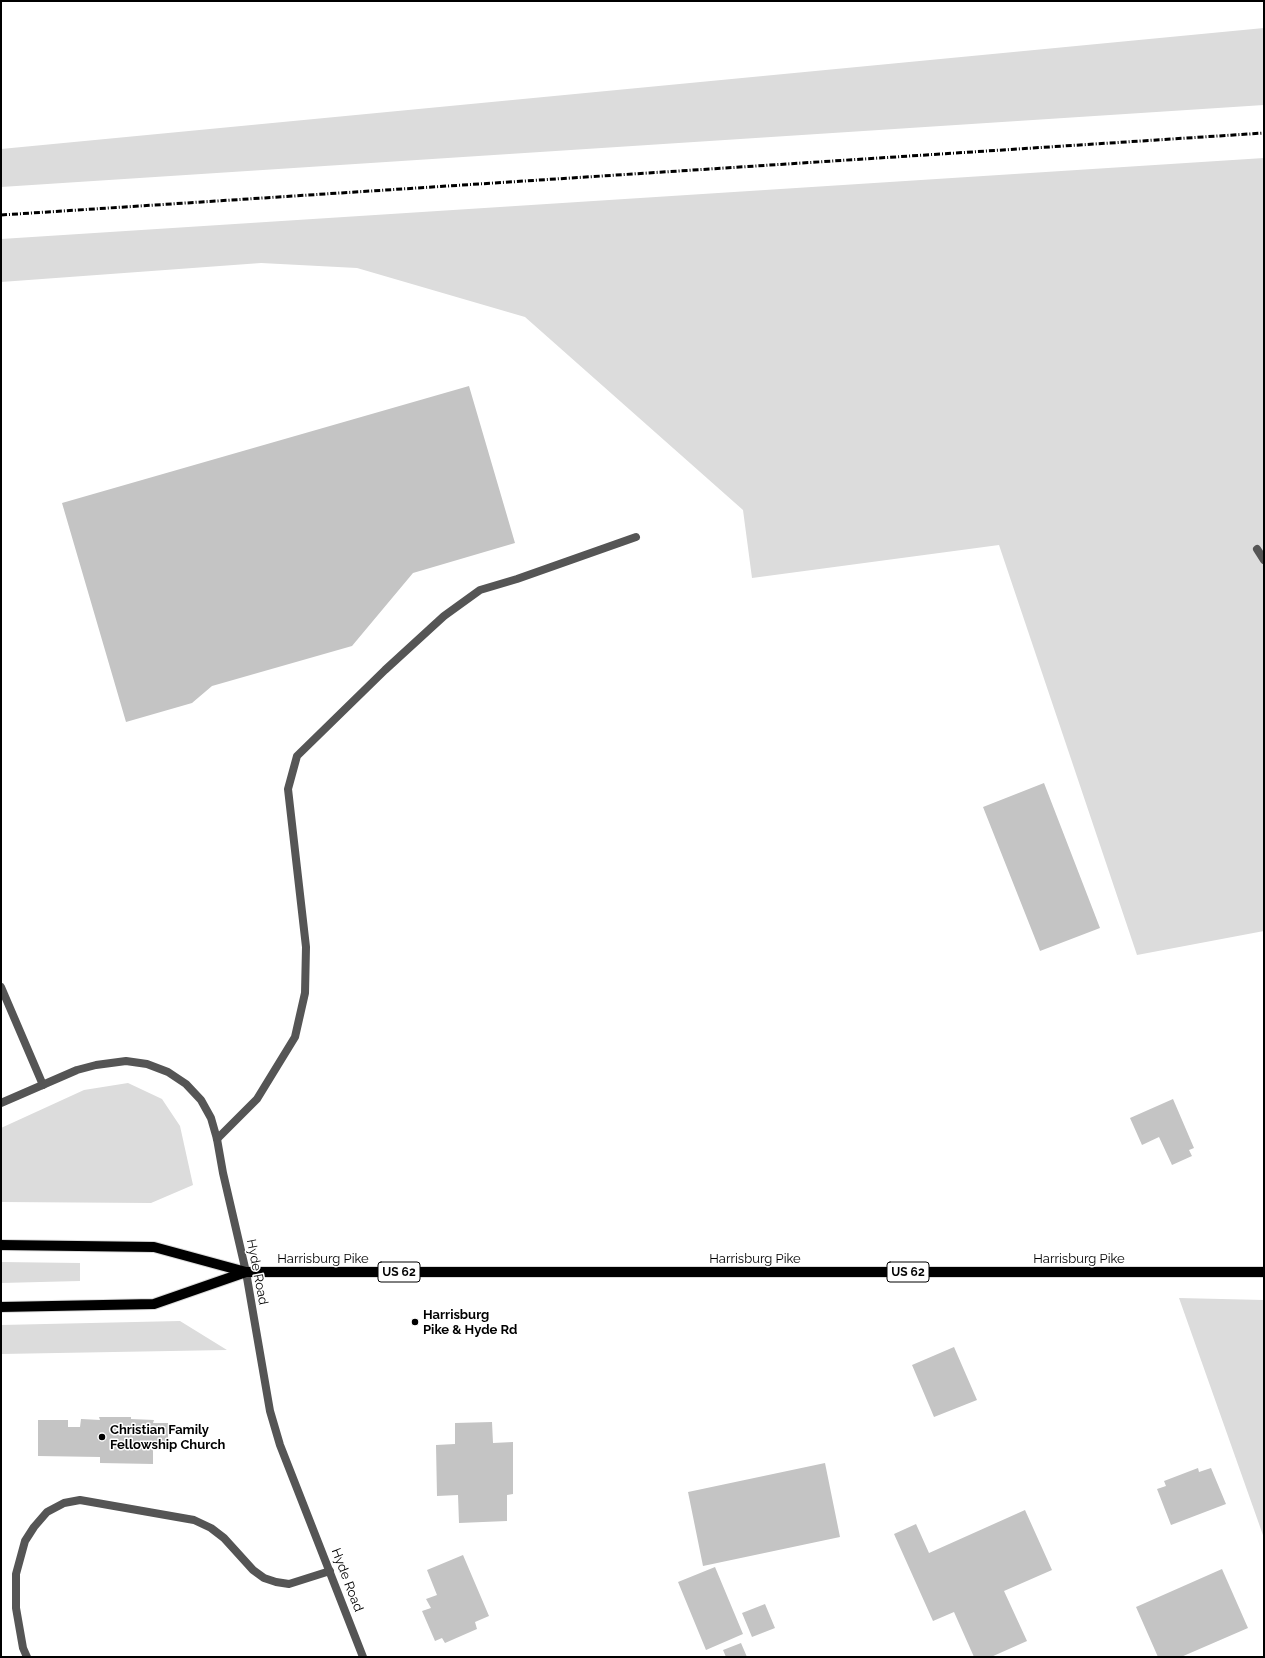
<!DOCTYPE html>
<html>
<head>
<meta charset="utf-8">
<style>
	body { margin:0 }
	#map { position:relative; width:1265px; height:1658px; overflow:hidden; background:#fff; font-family:Raleway,sans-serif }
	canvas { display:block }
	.frame { position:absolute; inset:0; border:2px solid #000; pointer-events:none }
</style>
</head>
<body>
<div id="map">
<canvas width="1265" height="1658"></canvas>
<div class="frame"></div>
</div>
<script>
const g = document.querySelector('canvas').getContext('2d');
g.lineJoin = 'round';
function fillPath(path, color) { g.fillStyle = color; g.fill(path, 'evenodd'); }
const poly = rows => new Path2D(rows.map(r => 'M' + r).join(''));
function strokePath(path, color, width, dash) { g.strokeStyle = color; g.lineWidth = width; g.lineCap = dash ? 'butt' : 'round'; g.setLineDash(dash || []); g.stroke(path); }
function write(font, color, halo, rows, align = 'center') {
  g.font = font + ' Raleway,sans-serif'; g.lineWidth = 3; g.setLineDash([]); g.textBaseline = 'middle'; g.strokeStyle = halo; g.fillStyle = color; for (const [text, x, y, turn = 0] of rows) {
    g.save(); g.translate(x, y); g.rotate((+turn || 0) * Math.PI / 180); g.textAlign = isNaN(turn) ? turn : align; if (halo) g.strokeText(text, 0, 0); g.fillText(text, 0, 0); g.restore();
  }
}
fillPath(poly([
	[1264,28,1264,105,1,187,1,149],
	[1264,158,1264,931,1137,955,999,545,752,578,743,510,525,317,357,268,261,263,1,282,1,239],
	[128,1083,162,1099,180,1126,193,1185,151,1203,1,1202,1,1128,84,1090],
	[1,1262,80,1263,80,1281,1,1283],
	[1179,1298,1264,1300,1264,1538],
	[180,1321,227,1350,1,1354,1,1325]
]), '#dcdcdc');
fillPath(poly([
	[469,386,515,543,413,573,352,646,212,686,192,703,126,722,62,503],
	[1044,783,1100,928,1040,951,983,807],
	[1173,1099,1194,1148,1189,1150,1192,1156,1172,1165,1159,1137,1142,1145,1130,1118],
	[954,1347,977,1400,934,1417,912,1365],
	[99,1417,131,1417,131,1419,154,1420,153,1423,168,1423,168,1446,153,1446,153,1464,100,1463,100,1457,38,1456,38,1420,68,1420,68,1427,80,1427,81,1419,100,1420],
	[492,1422,493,1443,513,1442,513,1494,507,1495,507,1521,459,1523,458,1495,437,1496,436,1445,455,1444,455,1423],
	[825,1463,840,1537,703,1566,688,1492],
	[1198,1468,1199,1472,1211,1468,1226,1504,1171,1525,1157,1489,1166,1486,1164,1481],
	[1025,1510,1052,1570,1004,1591,1027,1641,991,1657,974,1657,954,1612,933,1621,894,1534,916,1524,929,1553],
	[463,1555,489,1616,475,1622,477,1629,445,1643,442,1638,435,1641,422,1611,431,1608,426,1599,437,1595,427,1570],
	[715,1567,743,1634,706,1650,678,1582],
	[1222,1569,1248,1628,1181,1657,1158,1657,1136,1607],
	[765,1604,775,1628,752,1637,742,1613],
	[741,1643,747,1657,726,1657,723,1650]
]), '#c4c4c4');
const primary = poly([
	[1,1245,154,1247,246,1272,1264,1272],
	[1,1307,154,1304,246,1272]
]);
strokePath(primary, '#dbdbdb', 12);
strokePath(poly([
	[1257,549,1264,560],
	[1,987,43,1085],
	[217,1139,257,1099,295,1037,305,993,306,947,288,789,297,756,385,670,444,616,480,590,517,579,636,537],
	[27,1657,23,1648,16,1608,16,1574,25,1541,34,1527,47,1512,64,1503,80,1500,194,1520,211,1528,224,1538,253,1570,264,1578,276,1582,289,1584,330,1571]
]), '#555', 8);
strokePath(poly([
	[1,1103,77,1070,96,1065,126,1061,147,1064,168,1072,186,1084,201,1100,211,1118,217,1139,223,1173,246,1272,270,1411,280,1445,363,1657]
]), '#555', 8);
strokePath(primary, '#000', 10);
strokePath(poly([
	[1,215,1264,133]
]), '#000', 3, [6, 2, 1, 2]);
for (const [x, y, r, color] of [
	[415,1322,4,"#000"],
	[102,1437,4,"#000"]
]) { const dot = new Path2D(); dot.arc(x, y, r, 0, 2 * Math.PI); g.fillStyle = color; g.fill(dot); strokePath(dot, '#fff', 1.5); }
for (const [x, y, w] of [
	[399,1272,42],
	[908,1272,42]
]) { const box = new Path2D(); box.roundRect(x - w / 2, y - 10, w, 20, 3); g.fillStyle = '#fff'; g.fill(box); strokePath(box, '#000', 1); }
write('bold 12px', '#000', null, [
	["US 62",399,1272],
	["US 62",908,1272]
]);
write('13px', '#000', '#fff', [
	["Harrisburg Pike",323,1259],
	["Harrisburg Pike",755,1259],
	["Harrisburg Pike",1079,1259],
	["Hyde Road",257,1272,79],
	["Hyde Road",347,1580,69]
]);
write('bold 13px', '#000', '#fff', [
	["Harrisburg",423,1315],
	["Pike & Hyde Rd",423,1330],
	["Christian Family",110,1430],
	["Fellowship Church",110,1445]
], 'left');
</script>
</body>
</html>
